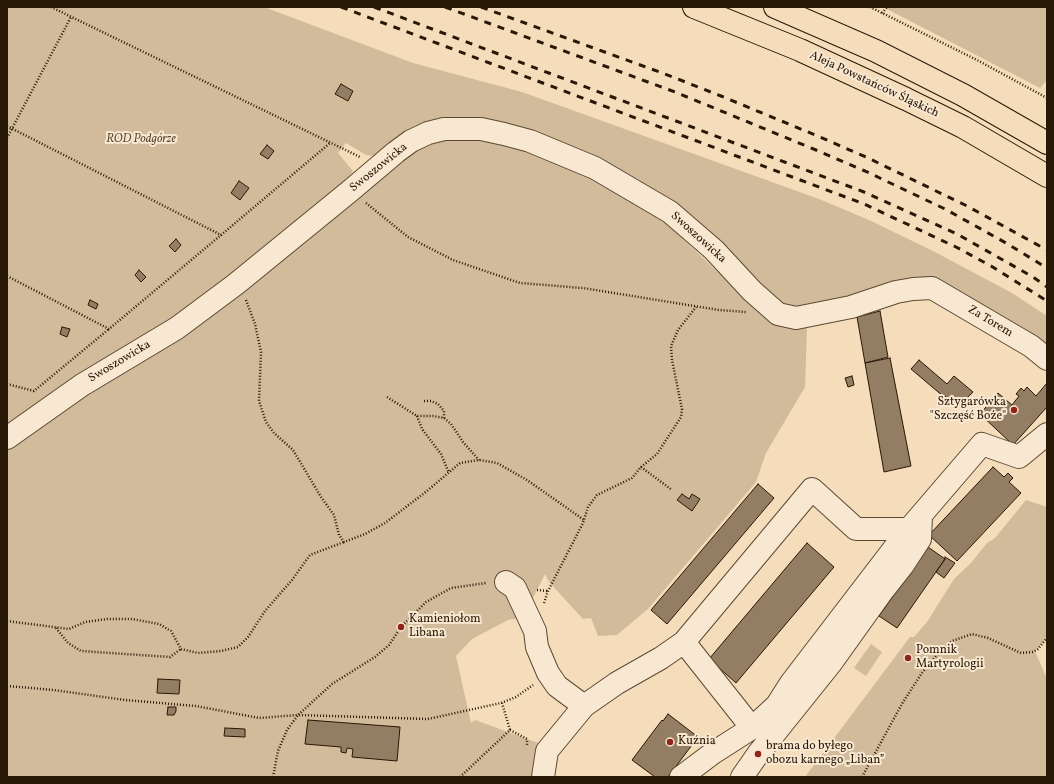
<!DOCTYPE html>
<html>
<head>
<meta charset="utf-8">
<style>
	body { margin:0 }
	#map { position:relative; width:1054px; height:784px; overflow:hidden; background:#f5dcba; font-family:Vollkorn,serif }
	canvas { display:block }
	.frame { position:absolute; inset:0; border:8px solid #281806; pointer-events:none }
</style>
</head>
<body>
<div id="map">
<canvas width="1054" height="784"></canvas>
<div class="frame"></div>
</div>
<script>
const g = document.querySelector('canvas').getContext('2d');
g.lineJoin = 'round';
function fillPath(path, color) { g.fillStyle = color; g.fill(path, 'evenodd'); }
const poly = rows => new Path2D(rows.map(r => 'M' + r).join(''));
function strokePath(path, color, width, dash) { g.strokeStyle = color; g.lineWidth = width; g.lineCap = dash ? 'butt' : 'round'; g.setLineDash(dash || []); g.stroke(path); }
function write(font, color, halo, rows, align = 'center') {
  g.font = font + ' Vollkorn,serif'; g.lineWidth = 4; g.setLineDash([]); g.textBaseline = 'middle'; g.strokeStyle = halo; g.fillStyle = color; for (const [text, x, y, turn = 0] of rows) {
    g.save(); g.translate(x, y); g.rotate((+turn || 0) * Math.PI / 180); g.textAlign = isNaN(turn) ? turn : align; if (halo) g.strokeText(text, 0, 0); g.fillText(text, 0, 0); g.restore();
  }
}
fillPath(poly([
	[7,7,264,7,413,63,522,92,819,199,869,220,933,251,1012,293,1047,316,1047,352,933,281,788,310,710,238,501,126,375,156,366,155,346,143,338,153,353,171,344,184,197,307,7,433],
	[883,7,1047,7,1047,80,1040,88],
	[462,134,542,153,648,206,756,308,797,327,807,327,805,387,766,453,756,482,648,609,617,635,598,636,591,618,583,619,549,582,545,574,523,618,508,620,472,639,456,656,471,723,475,720,541,744,534,777,7,777,7,442,411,149],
	[1026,500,1047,507,1047,638,1035,651,1047,679,1047,777,805,777,910,637,914,637,927,622,954,579,971,563,987,543,995,538],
	[871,644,882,652,866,676,854,668]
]), '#d2bb9b');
const building = poly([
	[341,84,353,91,348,101,335,94,341,84],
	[267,145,274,151,268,159,260,154,267,145],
	[239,181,249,188,240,200,231,193,239,181],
	[176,239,181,245,175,252,169,246,176,239],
	[139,270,146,277,141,282,135,275,139,270],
	[90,300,98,304,96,309,88,305,90,300],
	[880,311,888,357,865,363,857,317,880,311],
	[62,327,70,329,67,337,60,334,62,327],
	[890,358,911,466,884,472,865,363,890,358],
	[919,360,947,384,954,376,973,392,958,407,945,396,944,397,911,369,919,360],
	[852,376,854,385,848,387,845,378,852,376],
	[1047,383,1047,407,1013,445,980,414,998,393,1012,405,1019,396,1016,394,1021,388,1024,391,1027,387,1036,396,1047,383],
	[993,467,1004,477,1008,473,1013,478,1009,482,1021,493,957,561,929,535,993,467],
	[758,484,774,498,667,624,651,610,758,484],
	[682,494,689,499,692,494,700,499,692,511,677,500,682,494],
	[807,543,834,567,736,683,709,659,807,543],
	[928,547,945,559,897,628,879,616,928,547],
	[945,557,955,563,944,578,936,572,945,559,945,557],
	[158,679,180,680,179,694,157,693,158,679],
	[168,707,176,707,176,711,174,715,167,715,168,707],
	[668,714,698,737,668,777,655,777,632,760,662,720,663,721,668,714],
	[308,720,400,727,397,761,352,757,353,749,347,748,346,753,341,752,341,747,305,744,308,720],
	[225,728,245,729,245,737,224,736,225,728]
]);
fillPath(building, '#937e64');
strokePath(building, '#281806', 1);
const minor = poly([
	[7,438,82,385,177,328,236,284,350,191,396,152,411,141,428,133,444,129,481,129,504,134,530,141,595,168,670,212,714,250,752,291,778,314,796,318,851,307,896,292,913,289,932,288,1031,346,1047,359],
	[506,582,515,588,535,631,537,647,548,673,557,686,584,706,617,683,661,658,684,642,812,489,856,529,909,529],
	[684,642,752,728],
	[543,777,547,751,584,706],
	[681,777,713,753,752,728,777,705,791,683,909,529,982,444,1019,457,1047,434],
	[742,777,758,754,831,663,881,593,903,565,920,539,921,516]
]);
const major = poly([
	[694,7,800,50,906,99,963,127,1047,176],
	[775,7,876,51,963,95,1047,143]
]);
strokePath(minor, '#5b4933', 24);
strokePath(major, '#281806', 24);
strokePath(poly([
	[51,7,360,157],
	[870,7,977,60,1047,98],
	[882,13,887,7],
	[7,126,221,235,330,143],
	[7,138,71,17],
	[366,203,408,237,453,260,520,283,583,288,719,310,746,312],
	[7,276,109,329,221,235],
	[246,300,255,324,261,352,259,401,266,422,274,433,293,450,321,497,334,515,339,535,344,542,365,534,385,523,427,491,460,463,479,460,497,463,527,480,584,520],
	[7,384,34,391,109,329],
	[387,397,417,416,433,416,444,418,451,424,463,442,479,460],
	[424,401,431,401,438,404,444,411,444,418],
	[417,416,422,429,441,454,449,473],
	[641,467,672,490],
	[537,590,548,591],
	[544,603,548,591,583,523,588,507,597,495,632,478,641,467,657,454,681,417,682,409,672,360,671,346,678,330,696,307],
	[7,621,69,629,85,622,107,619,132,619,159,624,171,631,181,649,198,653,221,651,238,647,248,637,265,611,292,580,310,555,344,542],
	[56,628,68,643,81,651,170,657,181,649],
	[7,686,54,690,125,700,196,706,259,718,298,715,332,684,375,657,389,645,401,627,426,602,451,588,486,583],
	[510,730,527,739,527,745],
	[273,777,278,751,287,730,298,715,428,719,501,703,516,697,533,685],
	[460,777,510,730,502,703],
	[862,777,903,702,922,673,937,655,952,641,972,634,988,638,1021,653,1033,652,1038,649,1047,638]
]), '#281806', 2.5, [1, 2]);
strokePath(minor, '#f8e8d2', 22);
strokePath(major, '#f5dcba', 22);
strokePath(poly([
	[341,7,864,204,956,247,991,266,1047,301],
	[374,7,864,192,957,234,1033,277,1047,287],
	[445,7,675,92,816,150,865,171,945,209,1006,243,1047,268],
	[481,7,665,74,721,96,820,137,868,158,967,206,1047,250]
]), '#281806', 3, [7, 7]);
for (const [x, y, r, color] of [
	[1014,410,4,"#8f2418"],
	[401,627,4,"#8f2418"],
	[908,658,4,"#8f2418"],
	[670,742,4,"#8f2418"],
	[758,754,4,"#8f2418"]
]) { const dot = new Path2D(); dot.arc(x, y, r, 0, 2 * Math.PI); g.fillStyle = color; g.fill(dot); strokePath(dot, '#f8e8d2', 1.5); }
write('12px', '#281806', '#f8e8d2', [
	["Aleja Powstańców Śląskich",874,85,25],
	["Swoszowicka",379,168,-39],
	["Swoszowicka",698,238,42],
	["Za Torem",990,322,31],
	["Swoszowicka",120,362,-31]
]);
write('italic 12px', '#5b4933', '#f8e8d2', [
	["ROD Podgórze",141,140]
]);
write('12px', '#281806', '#f8e8d2', [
	["Sztygarówka",1006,403,"right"],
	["\"Szczęść Boże\"",1006,417,"right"],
	["Kamieniołom",409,620],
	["Libana",409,634],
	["Pomnik",916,651],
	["Martyrologii",916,665],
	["Kuźnia",678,742],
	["brama do byłego",766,747],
	["obozu karnego „Liban”",766,761]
], 'left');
</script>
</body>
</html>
